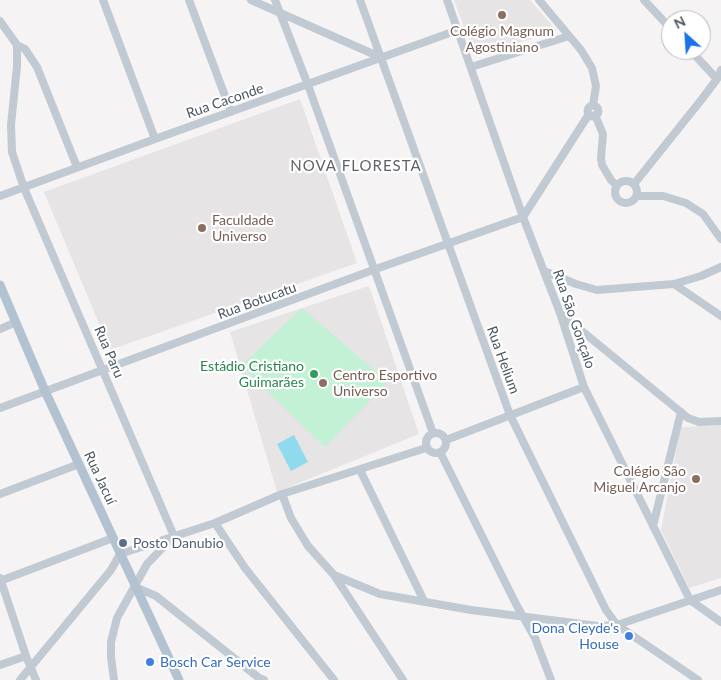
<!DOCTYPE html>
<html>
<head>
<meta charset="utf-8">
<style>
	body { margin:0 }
	#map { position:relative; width:721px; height:680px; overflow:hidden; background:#f5f3f3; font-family:Lato,sans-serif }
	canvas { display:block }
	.north { position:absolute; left:661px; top:10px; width:50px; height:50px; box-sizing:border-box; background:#fff; border:1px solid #b7bbc0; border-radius:50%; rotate:334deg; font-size:14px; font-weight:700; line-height:20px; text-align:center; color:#4a5661 }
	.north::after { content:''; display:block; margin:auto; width:18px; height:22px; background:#1a73e8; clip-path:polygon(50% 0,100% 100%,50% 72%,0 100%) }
</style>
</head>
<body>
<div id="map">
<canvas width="721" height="680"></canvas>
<div class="north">N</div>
</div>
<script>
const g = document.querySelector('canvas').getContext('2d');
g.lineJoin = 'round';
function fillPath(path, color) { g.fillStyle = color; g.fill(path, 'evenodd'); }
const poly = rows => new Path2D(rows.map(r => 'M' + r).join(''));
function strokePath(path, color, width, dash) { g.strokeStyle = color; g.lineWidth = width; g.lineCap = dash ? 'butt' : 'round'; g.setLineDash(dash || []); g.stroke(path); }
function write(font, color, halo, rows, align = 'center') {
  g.font = font + ' Lato,sans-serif'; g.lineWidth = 4.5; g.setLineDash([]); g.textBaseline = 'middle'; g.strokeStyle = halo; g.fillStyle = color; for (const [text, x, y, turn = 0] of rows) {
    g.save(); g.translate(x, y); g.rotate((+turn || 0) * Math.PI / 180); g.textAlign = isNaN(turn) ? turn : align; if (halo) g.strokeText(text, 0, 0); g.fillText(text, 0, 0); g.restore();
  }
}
fillPath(poly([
	[454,0,530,0,557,31,475,56],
	[300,99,357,263,110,350,44,192],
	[369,286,419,434,277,492,230,332],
	[721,425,721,578,689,588,661,530,681,427]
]), '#e6e4e5');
fillPath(poly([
	[302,308,388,382,325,447,241,366]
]), '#c3f1d5');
fillPath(poly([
	[294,435,308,462,291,471,277,444]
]), '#90daee');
strokePath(poly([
	[103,0,155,139],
	[189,0,231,112],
	[251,0,380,57],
	[275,0,308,85,433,433],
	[360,0,510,415,606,610,617,625,698,680],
	[447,0,523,217,560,313,584,387,690,600,721,622],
	[539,0,581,50,592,68,596,86,593,105],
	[644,0,671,29],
	[0,21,17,45,17,66,11,125,12,152,24,188,174,536],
	[17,45,25,49,37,67,77,167],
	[690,50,717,79],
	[471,67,569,36],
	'587.5 111a5.5 5.5 0 1 1 11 0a5.5 5.5 0 1 1-11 0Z',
	[595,115,603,134,601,158,602,165,611,180,617,186],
	'615 192a11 11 0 1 1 22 0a11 11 0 1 1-22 0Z',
	[634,184,702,99,717,79,721,70],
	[0,196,155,139,458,30],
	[637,196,663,196,686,203,703,214,721,239],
	[523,217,589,114],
	[544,271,576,284,597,290,674,284,701,276,721,267],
	[674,284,721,316],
	[560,313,688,418,699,422,721,421],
	[0,329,16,322],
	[0,408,373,270,523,217],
	'426 443a10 10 0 1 1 20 0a10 10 0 1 1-20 0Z',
	[446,440,584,387],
	[440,452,516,604,535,638,551,680],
	[360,470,424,601],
	[0,494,79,464],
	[282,494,291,518,308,546,334,575,403,680],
	[215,523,245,568,334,680],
	[653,526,681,412],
	[334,575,380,594,471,610,598,626,617,625,721,590],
	[0,578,26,656,36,680],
	[0,581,113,538],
	[135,587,156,596,259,678,264,680],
	[0,665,26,656],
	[20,680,111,570,120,554,215,523,282,494,426,448],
	[114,680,111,657,111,642,117,618,147,564,171,539]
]), '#c1cad2', 8);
strokePath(poly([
	[0,285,45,391,179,680]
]), '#b3c2d1', 9);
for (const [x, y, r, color] of [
	[502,15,5,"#8d6e63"],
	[202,228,5,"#8d6e63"],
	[314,374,5,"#2e9e5b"],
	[323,383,5,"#8d6e63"],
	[696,479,5,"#8d6e63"],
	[123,543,5,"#5c6f8a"],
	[629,636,5,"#3f7fe0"],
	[150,662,5,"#3f7fe0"]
]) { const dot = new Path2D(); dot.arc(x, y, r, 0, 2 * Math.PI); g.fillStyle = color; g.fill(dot); strokePath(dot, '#fff', 2); }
write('14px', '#785e54', '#fff', [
	["Colégio Magnum",502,31,"center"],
	["Agostiniano",502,47,"center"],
	["Faculdade",212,220],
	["Universo",212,236],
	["Centro Esportivo",333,375],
	["Universo",333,391],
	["Colégio São",686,471,"right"],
	["Miguel Arcanjo",686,487,"right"]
], 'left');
write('14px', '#4a5661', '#fff', [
	["Rua Caconde",225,101,-19],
	["Rua Botucatu",257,301,-20],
	["Rua São Gonçalo",574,319,71],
	["Rua Paru",109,352,67],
	["Rua Helium",503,360,70],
	["Rua Jacuí",100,478,65]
]);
write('14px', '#27864d', '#fff', [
	["Estádio Cristiano",304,366],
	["Guimarães",304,382]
], 'right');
write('14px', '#4e5e75', '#fff', [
	["Posto Danubio",133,543]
], 'left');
write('14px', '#366cbe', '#fff', [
	["Dona Cleyde's",619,628],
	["House",619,644],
	["Bosch Car Service",160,662,"left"]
], 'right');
g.letterSpacing = '1px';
write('15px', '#5f6368', '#fff', [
	["NOVA FLORESTA",356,166]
]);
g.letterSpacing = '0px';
</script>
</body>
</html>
